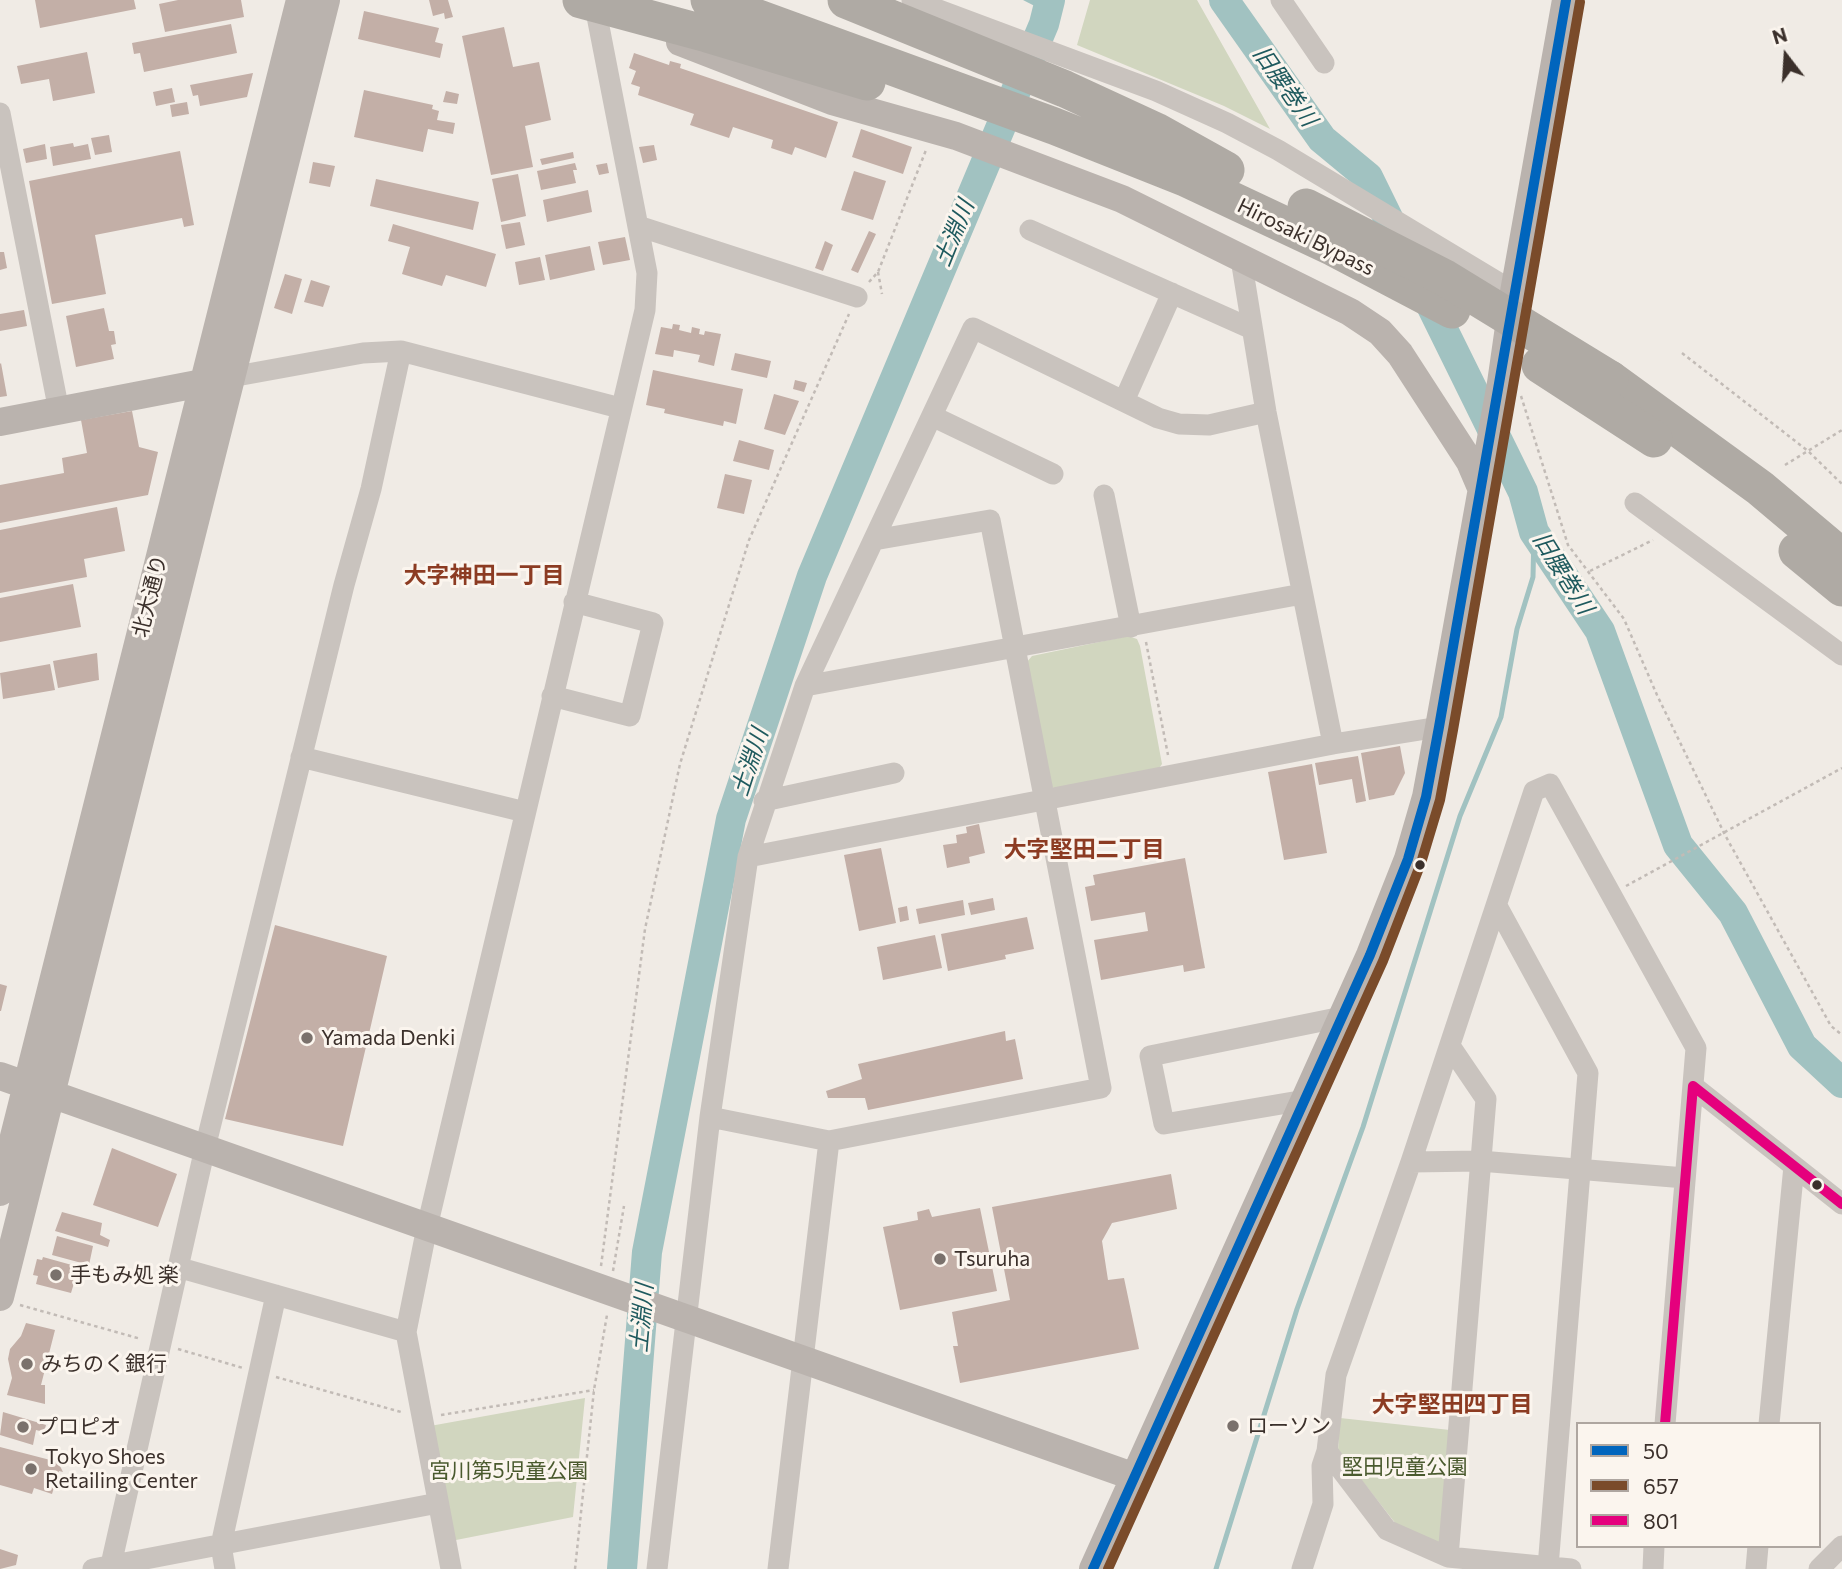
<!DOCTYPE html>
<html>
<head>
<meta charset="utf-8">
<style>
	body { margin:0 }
	#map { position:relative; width:1842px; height:1569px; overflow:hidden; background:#f0ebe5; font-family:Commissioner,sans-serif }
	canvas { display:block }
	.legend { position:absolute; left:1576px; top:1422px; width:245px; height:126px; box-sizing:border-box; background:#fbf5ee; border:2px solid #aea6a0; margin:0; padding:9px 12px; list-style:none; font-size:21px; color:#3b302b }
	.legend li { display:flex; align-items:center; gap:14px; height:35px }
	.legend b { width:35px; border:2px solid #aea6a0 }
	.north { position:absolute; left:1751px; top:21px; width:70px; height:70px; -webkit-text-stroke:5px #fbf5ee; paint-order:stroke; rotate:343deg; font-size:19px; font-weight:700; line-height:28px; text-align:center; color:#3b302b }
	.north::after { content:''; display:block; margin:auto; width:24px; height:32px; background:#3b302b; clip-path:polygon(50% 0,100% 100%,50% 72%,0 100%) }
</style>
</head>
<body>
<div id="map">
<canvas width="1842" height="1569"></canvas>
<ul class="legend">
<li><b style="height:9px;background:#0065bd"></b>50</li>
<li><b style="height:9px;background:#7a4b2a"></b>657</li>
<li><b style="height:9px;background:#e5007d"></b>801</li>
</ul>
<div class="north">N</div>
</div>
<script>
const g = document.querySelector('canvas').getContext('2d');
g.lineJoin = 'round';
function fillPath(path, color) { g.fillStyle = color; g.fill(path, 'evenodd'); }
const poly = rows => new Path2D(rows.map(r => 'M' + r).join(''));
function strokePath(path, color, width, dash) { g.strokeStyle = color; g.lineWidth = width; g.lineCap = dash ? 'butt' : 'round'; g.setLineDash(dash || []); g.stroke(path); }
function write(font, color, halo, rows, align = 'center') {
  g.font = font + ' Commissioner,"Noto Sans JP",sans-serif'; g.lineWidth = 6; g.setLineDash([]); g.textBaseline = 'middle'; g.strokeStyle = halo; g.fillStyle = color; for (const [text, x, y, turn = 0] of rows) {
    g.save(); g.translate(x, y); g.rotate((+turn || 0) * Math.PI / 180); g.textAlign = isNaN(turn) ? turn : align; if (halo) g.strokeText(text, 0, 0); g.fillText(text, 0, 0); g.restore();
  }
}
fillPath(poly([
	[1090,0,1197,0,1270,129,1224,106,1077,45],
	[1128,636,1137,639,1140,646,1162,764,1157,771,1059,791,1050,786,1026,663,1032,656],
	[585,1398,573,1517,451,1541,430,1426],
	[1340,1418,1450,1430,1440,1546,1396,1524,1338,1450]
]), '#d1d6bf');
fillPath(poly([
	[1023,0,1063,0,1060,19]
]), '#a1c2c1');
strokePath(poly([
	[1216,1569,1297,1309,1363,1127,1460,816,1501,717,1517,629,1533,577,1534,532]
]), '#a1c2c1', 5);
strokePath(poly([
	[1224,0,1322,139,1368,177,1395,232],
	[1423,289,1523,492,1534,532,1600,631,1678,845,1733,913,1802,1046,1842,1083],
	[622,1569,647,1252,731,819,812,576,1044,24,1050,0]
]), '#a1c2c1', 30);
fillPath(poly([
	[35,0,134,0,136,9,40,28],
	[178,0,241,0,244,17,165,32,159,4],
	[429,0,448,0,453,17,445,19,444,13,433,16],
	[364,11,439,28,435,42,443,44,440,58,358,39],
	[231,24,237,53,144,72,140,53,134,54,132,43],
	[504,27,513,67,539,62,551,120,525,126,533,167,491,175,462,36],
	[87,52,95,93,53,101,49,79,21,84,17,66],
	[634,53,669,65,670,61,681,64,680,68,838,122,826,158,795,147,792,155,771,148,773,140,733,127,729,138,690,125,694,114,638,95,640,87,631,84,636,71,629,68],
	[253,73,247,97,200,106,198,95,193,96,190,85],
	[172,88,175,102,156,106,153,92],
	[364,90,433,105,432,109,439,111,437,120,455,123,453,134,428,129,423,152,354,137],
	[446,91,459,94,457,104,443,102],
	[187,102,189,114,172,117,170,105],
	[861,129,912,147,903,174,852,157],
	[109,135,112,152,95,155,91,138],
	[73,143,74,147,88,144,91,159,53,166,50,147],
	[45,144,47,159,26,163,23,149],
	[654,145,657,160,643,163,639,147],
	[180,151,194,225,184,227,182,218,95,235,106,294,52,304,29,181],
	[573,152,574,158,542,165,540,159],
	[313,162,335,166,330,187,309,183],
	[575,163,577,170,573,170,576,183,541,190,537,171],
	[607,163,609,173,599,175,596,165],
	[854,171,886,181,873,220,841,210],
	[518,174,526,216,501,222,492,179],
	[376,179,479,202,473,230,370,206],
	[588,190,592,212,547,222,543,200],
	[520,222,525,245,506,249,501,225],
	[393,224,496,254,486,287,446,275,442,286,402,274,410,247,388,241],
	[869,231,876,234,858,273,851,270],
	[625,237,630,260,603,265,598,242],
	[825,241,833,245,823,271,815,268],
	[590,246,595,270,550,280,545,255],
	[0,252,4,252,7,268,0,270],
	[540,257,545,280,519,285,515,262],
	[285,274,302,279,292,314,274,308],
	[311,280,330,286,323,307,304,302],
	[104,308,109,331,114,331,116,344,111,345,114,359,76,367,66,316],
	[24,310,27,326,0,331,0,314],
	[673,324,680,325,679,330,691,333,692,327,700,329,699,334,704,335,705,331,721,334,714,366,698,362,700,355,674,350,673,357,655,354,661,327,672,329],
	[735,353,771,361,767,378,731,370],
	[1,363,7,396,0,397,0,364],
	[653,370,743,389,736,424,724,421,723,426,664,413,665,409,646,405],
	[795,380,807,383,804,392,793,389],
	[774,394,799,401,785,435,764,429],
	[132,411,139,447,158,452,148,495,0,523,0,485,64,473,62,458,87,453,81,420],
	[739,440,774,450,769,470,733,461],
	[725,474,752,480,744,514,717,508],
	[117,507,125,551,84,559,87,577,0,593,0,530],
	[73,584,81,627,0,642,0,598],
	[97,653,99,680,58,688,53,661],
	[50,664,55,690,3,699,0,673],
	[1400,746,1405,773,1394,795,1369,800,1361,753],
	[1358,756,1366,801,1356,803,1352,779,1319,785,1315,763],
	[1312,764,1327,853,1284,860,1268,772],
	[979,824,985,853,969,857,970,863,947,868,943,845,957,843,956,835,967,833,966,827],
	[881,848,896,923,859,931,844,855],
	[1185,858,1205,968,1184,972,1183,965,1101,980,1094,940,1148,931,1145,912,1091,921,1085,887,1095,885,1093,875],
	[993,898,995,910,971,915,968,903],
	[963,900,965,915,919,924,916,909],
	[907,906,909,920,900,922,898,908],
	[1027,917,1034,949,1005,955,1006,959,948,971,941,934],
	[275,925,387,956,343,1146,225,1119],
	[935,935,942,968,883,980,877,947],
	[0,984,7,986,1,1011,0,1011],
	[1005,1031,1006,1041,1015,1039,1023,1079,868,1110,865,1098,828,1098,826,1091,862,1079,858,1064],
	[112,1148,177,1174,158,1227,93,1205],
	[1171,1174,1177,1209,1112,1223,1102,1241,1108,1280,1124,1278,1139,1349,960,1383,953,1346,958,1346,952,1312,1010,1300,992,1207],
	[980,1208,997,1291,900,1310,883,1227,918,1220,917,1212,929,1209,932,1217],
	[62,1212,102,1223,100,1235,110,1240,108,1247,55,1231],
	[57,1236,93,1246,89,1265,52,1255],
	[43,1257,79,1267,71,1293,36,1284,38,1276,33,1275,37,1259,42,1260],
	[26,1323,55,1330,41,1385,45,1385,45,1404,7,1395,12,1378,8,1359,10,1349,21,1336],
	[3,1412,46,1425,44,1432,36,1430,33,1445,0,1435],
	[0,1447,58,1462,63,1472,59,1471,52,1494,34,1488,32,1494,0,1485],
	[0,1549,18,1555,16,1565,0,1569]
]), '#c3afa7');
strokePath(poly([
	[878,272,882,294],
	[869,282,878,272,926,150],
	[1682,353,1808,451,1842,484],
	[1521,396,1568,545,1624,619,1657,695,1725,835,1831,1026,1842,1035],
	[1785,465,1842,430],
	[1590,571,1653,540],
	[1146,642,1168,755],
	[1626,886,1842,768],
	[601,1266,645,929,680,764,749,540,849,314],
	[613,1271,624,1206],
	[20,1305,141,1339],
	[178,1349,243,1368],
	[276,1377,401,1412],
	[441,1415,594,1390],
	[575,1569,594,1390,607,1315]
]), '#c2bbb6', 2.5, [3.5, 3.5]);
strokePath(poly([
	[912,0,1156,91,1227,123,1278,150,1514,292],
	[1281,0,1324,63],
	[0,113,59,411],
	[638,226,857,297],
	[1030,230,1252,329],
	[1241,259,1266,412,1333,744],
	[231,377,363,353,401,351,620,408],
	[1124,401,1172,293],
	[932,416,1053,474],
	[1104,495,1131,627],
	[1635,503,1842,655],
	[805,686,1302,594],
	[552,696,630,716,653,623,574,602],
	[301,757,525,812],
	[764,801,894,773],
	[748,857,1333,744,1439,727],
	[1497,906,1588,1073,1548,1567],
	[1693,1086,1842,1204],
	[1305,1100,1164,1124,1150,1056,1342,1017],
	[710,1117,829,1141,1101,1088,990,520,874,540],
	[1411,1162,1480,1161,1685,1178],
	[177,1267,406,1332],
	[1769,1424,1794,1166],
	[1448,1557,1486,1099,1450,1046],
	[93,1569,438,1503],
	[110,1569,205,1148,344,585,371,489,401,351],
	[225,1569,221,1545,276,1295],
	[451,1569,406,1332,427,1227,645,310,647,273,595,6],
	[657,1569,710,1117,748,857,805,686,973,328,1158,418,1179,424,1209,425,1266,412],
	[778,1569,829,1141],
	[1302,1569,1323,1504,1322,1466,1327,1451],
	[1571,1569,1448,1557,1387,1530,1327,1451,1336,1375,1411,1162,1534,791,1550,784,1696,1048,1665,1424],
	[1653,1569,1654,1546],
	[1756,1569,1758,1546],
	[1819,1569,1842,1546]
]), '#c9c3be', 21);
strokePath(poly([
	[680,42,832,101,956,136,1122,199,1350,312,1380,332,1400,354,1470,462,1482,490],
	[0,422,218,380],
	[0,1076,1135,1477],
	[0,1192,300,0],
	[0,1297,326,0],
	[1093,1569,1370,955,1408,859,1426,797,1439,727,1501,383,1514,292,1566,0]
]), '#bab3ae', 28);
strokePath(poly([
	[581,0,707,34,867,82],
	[709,0,1054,126,1185,178,1334,248,1452,310],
	[846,0,1065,89,1156,131,1226,170],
	[1610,379,1760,488,1842,557],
	[1797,551,1842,588]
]), '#afaaa4', 37);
strokePath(poly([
	[1306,207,1445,278,1610,379],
	[1540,365,1654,439]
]), '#afaaa4', 37);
strokePath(poly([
	[1093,1569,1370,955,1408,859,1426,797,1439,727,1566,0]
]), '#0065bd', 10);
strokePath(poly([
	[1108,1569,1383,961,1421,863,1440,800,1453,730,1580,2]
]), '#7a4b2a', 10);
strokePath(poly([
	[1693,1086,1842,1204],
	[1665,1424,1693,1086]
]), '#e5007d', 10);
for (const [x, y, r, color] of [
	[1420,865,6,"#3b302b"],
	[307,1038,7,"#7a716c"],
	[1817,1185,6,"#3b302b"],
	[940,1259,7,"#7a716c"],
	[56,1275,7,"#7a716c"],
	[27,1364,7,"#7a716c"],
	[1233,1426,7,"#7a716c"],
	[23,1427,7,"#7a716c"],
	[31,1469,7,"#7a716c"]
]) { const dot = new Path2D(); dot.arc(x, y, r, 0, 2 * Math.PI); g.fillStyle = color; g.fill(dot); strokePath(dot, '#fbf5ee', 2.5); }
write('21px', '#3b302b', '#fbf5ee', [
	["Hirosaki Bypass",1306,237,26],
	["北大通り",150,596,-76]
]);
write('21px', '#3b302b', '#fbf5ee', [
	["Yamada Denki",321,1038],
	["Tsuruha",954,1259],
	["手もみ処 楽",70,1275],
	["みちのく銀行",41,1364],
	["ローソン",1247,1426],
	["プロピオ",37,1427],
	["Tokyo Shoes",45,1457],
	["Retailing Center",45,1481]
], 'left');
write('21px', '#4a5a2e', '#fbf5ee', [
	["堅田児童公園",1405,1467],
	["宮川第5児童公園",509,1471]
]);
write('italic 23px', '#1f5a5e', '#fbf5ee', [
	["旧腰巻川",1285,86,55],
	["土淵川",954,233,-68],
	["旧腰巻川",1563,573,58],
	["土淵川",750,762,-72],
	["土淵川",642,1318,-85]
]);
write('bold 23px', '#8c3b22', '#fbf5ee', [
	["大字神田一丁目",484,575],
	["大字堅田二丁目",1084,849],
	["大字堅田四丁目",1452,1404]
]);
</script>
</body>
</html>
